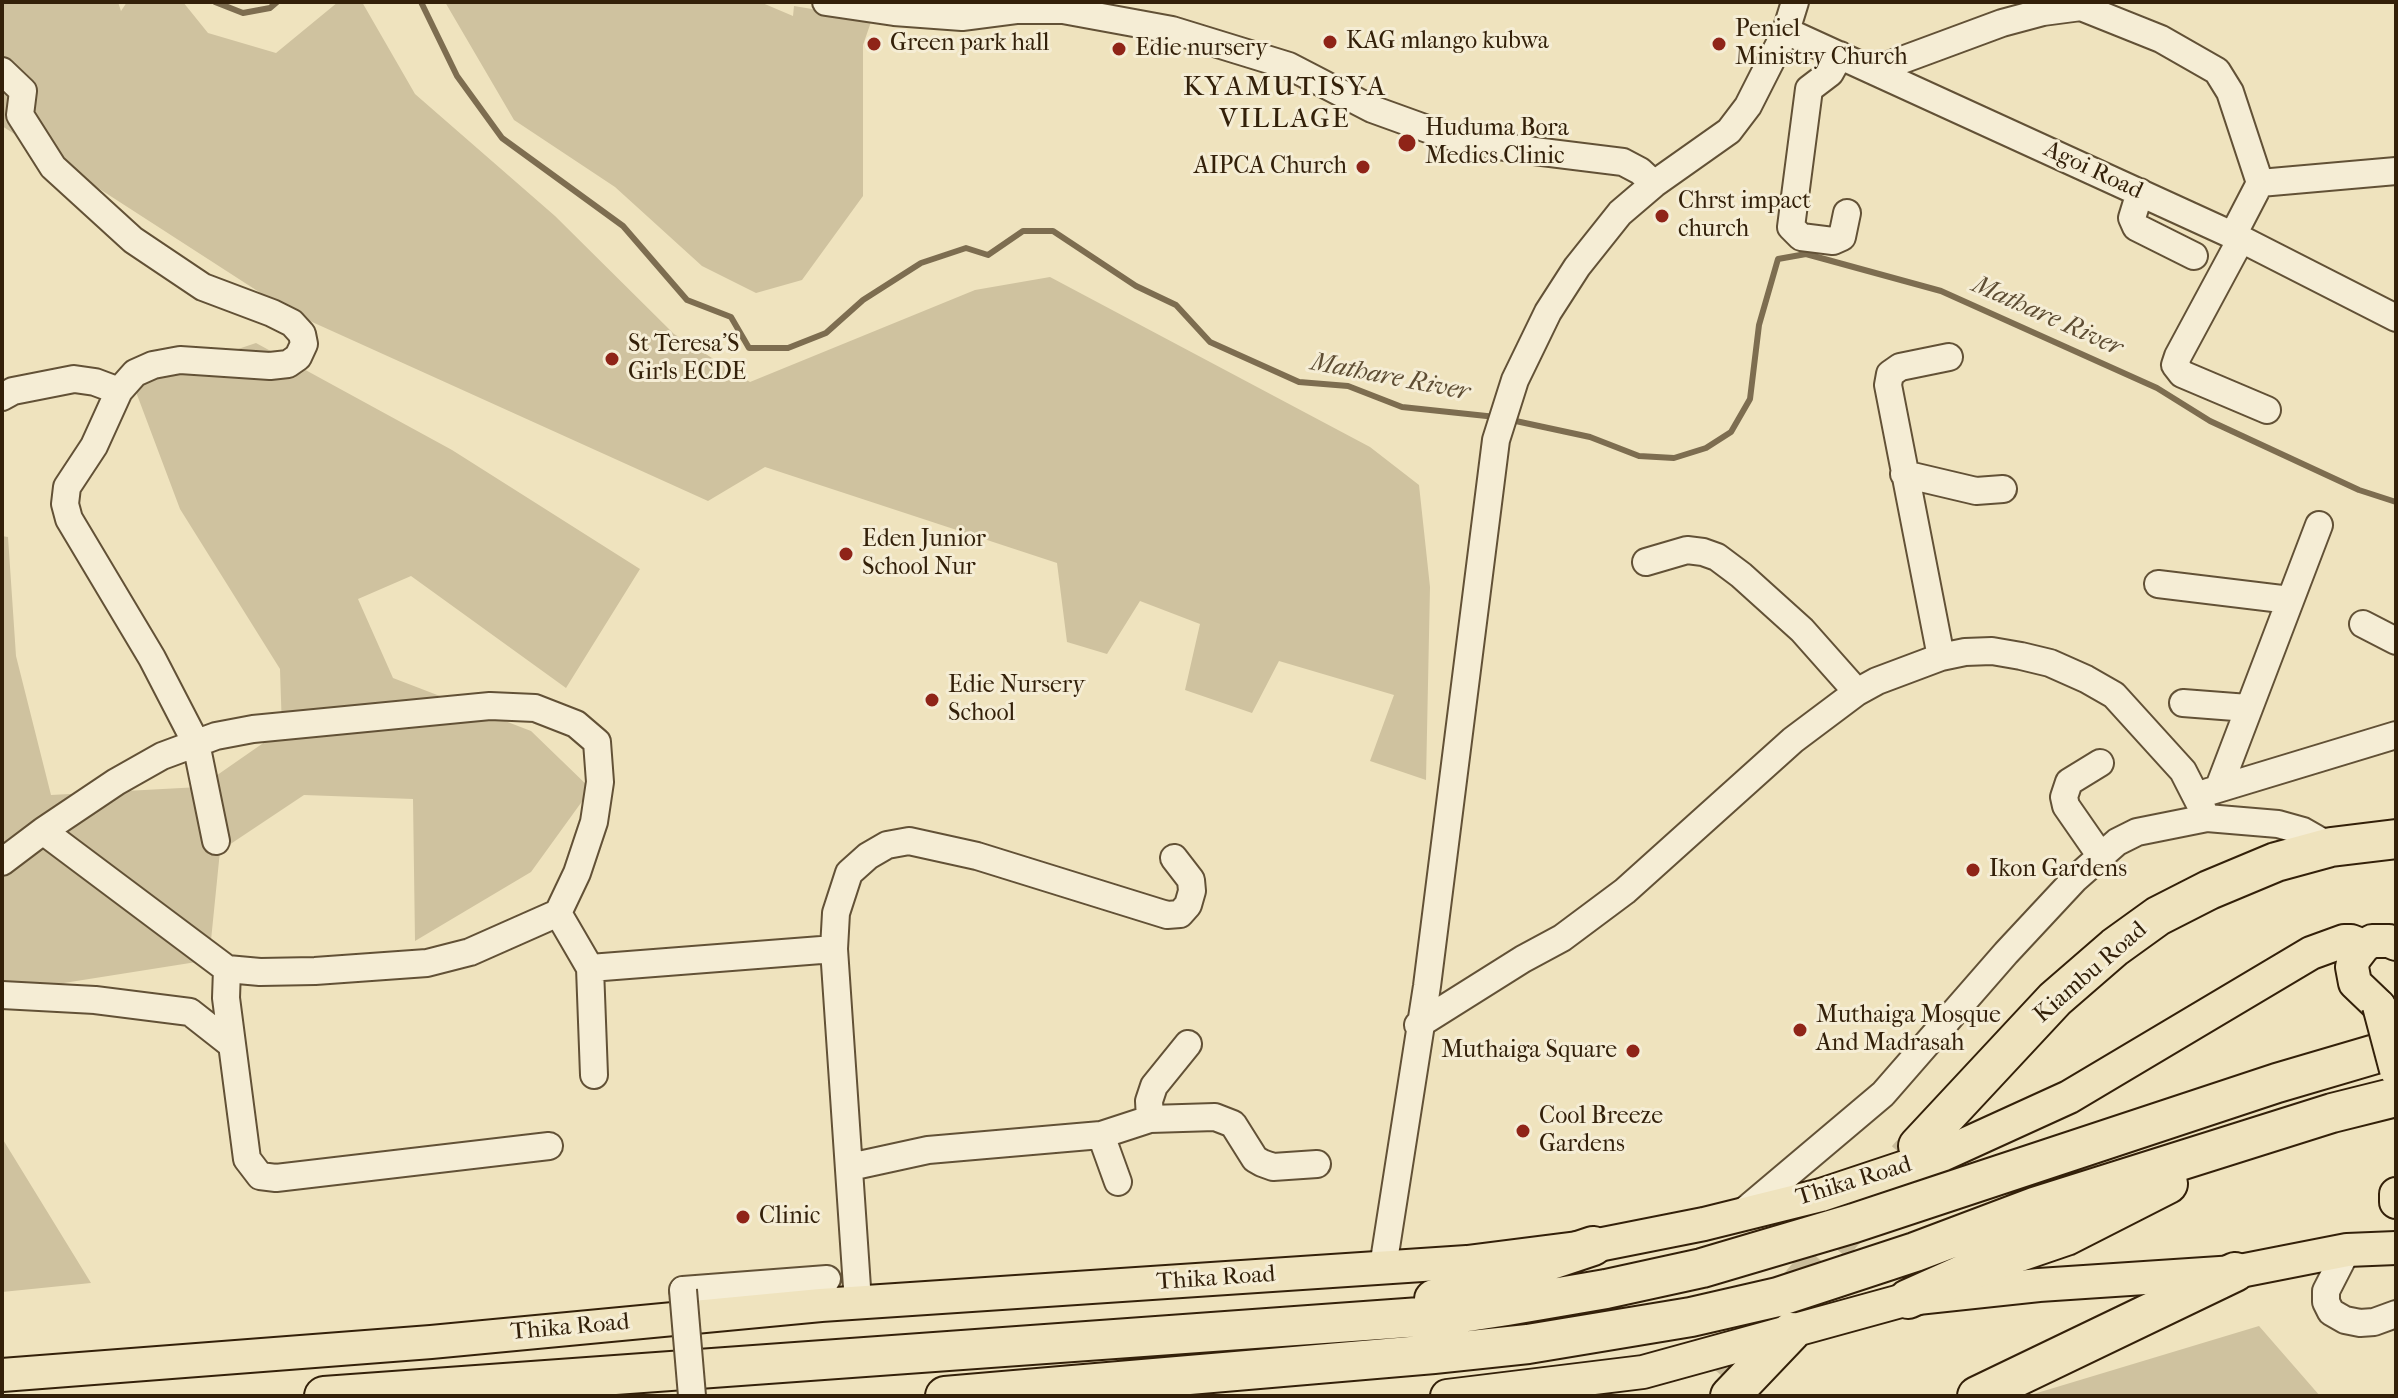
<!DOCTYPE html>
<html>
<head>
<meta charset="utf-8">
<style>
	body { margin:0 }
	#map { position:relative; width:2398px; height:1398px; overflow:hidden; background:#efe3be; font-family:"IM FELL French Canon",serif }
	canvas { display:block }
	.frame { position:absolute; inset:0; border:4px solid #332009; pointer-events:none }
</style>
</head>
<body>
<div id="map">
<canvas width="2398" height="1398"></canvas>
<div class="frame"></div>
</div>
<script>
const g = document.querySelector('canvas').getContext('2d');
g.lineJoin = 'round';
function fillPath(path, color) { g.fillStyle = color; g.fill(path, 'evenodd'); }
const poly = rows => new Path2D(rows.map(r => 'M' + r).join(''));
function strokePath(path, color, width, dash) { g.strokeStyle = color; g.lineWidth = width; g.lineCap = dash ? 'butt' : 'round'; g.setLineDash(dash || []); g.stroke(path); }
function write(font, color, halo, rows, align = 'center') {
  g.font = font + ' "IM FELL French Canon",serif'; g.lineWidth = 6; g.setLineDash([]); g.textBaseline = 'middle'; g.strokeStyle = halo; g.fillStyle = color; for (const [text, x, y, turn = 0] of rows) {
    g.save(); g.translate(x, y); g.rotate((+turn || 0) * Math.PI / 180); g.textAlign = isNaN(turn) ? turn : align; if (halo) g.strokeText(text, 0, 0); g.fillText(text, 0, 0); g.restore();
  }
}
fillPath(poly([
	[2,2,118,2,121,11,127,2,183,2,208,33,276,53,338,2,362,2,415,94,555,216,674,334,750,382,975,290,1050,277,1370,447,1419,485,1430,587,1426,780,1370,761,1394,695,1279,661,1252,713,1185,690,1200,624,1140,601,1107,654,1067,642,1057,563,765,467,708,501,290,312,2,126],
	[445,2,760,2,793,16,794,6,872,19,863,45,863,196,802,280,756,293,702,266,615,187,514,120],
	[256,343,452,450,640,569,566,688,411,576,358,599,393,678,531,731,591,789,531,872,415,941,413,799,304,795,220,851,209,960,7,992,2,979,2,536,8,537,16,656,51,795,200,787,282,730,280,669,180,509,133,384],
	[2,1138,91,1283,2,1292],
	[2259,1326,2320,1396,2027,1396]
]), '#cfc29f');
strokePath(poly([
	[215,2,243,13,270,8,277,2],
	[421,2,457,76,502,138,623,226,687,300,731,317,749,348,788,348,826,333,863,300,921,263,966,248,988,255,1023,231,1053,231,1136,286,1176,305,1210,342,1299,382,1348,386,1402,407,1496,417],
	[1511,420,1590,437,1639,456,1674,458,1706,448,1731,432,1750,399,1759,325,1778,259,1806,254,1941,291,2157,388,2210,421,2359,490,2396,502]
]), '#7d6d50', 6);
strokePath(poly([
	[1722,1376,1912,1152]
]), '#c9bc9a', 38, [38, 19]);
const minor = poly([
	[826,2,894,12,962,17,1016,10,1063,10,1172,30,1289,66,1372,109,1444,135,1510,148,1623,162,1640,171,1654,184],
	[1786,31,2241,239,2396,318],
	[1840,55,1830,73,1809,89,1791,227,1801,237,1833,241,1842,237,1847,213],
	[1875,70,2002,23,2043,12,2081,7,2161,39,2217,71,2230,92,2260,183],
	[2,71,23,91,20,115,53,167,133,240,203,287,272,313,292,323,302,334,304,344,298,357,288,364,270,366,180,360,153,365,135,373,119,391,94,446,67,487,65,504,69,519,152,658,196,743,216,841],
	[2140,192,2132,218,2136,227,2194,256],
	[2233,235,2260,183,2396,171],
	[2241,239,2178,356,2175,365,2182,374,2267,410],
	[2,397,13,391,74,379,95,382,119,391],
	[1904,474,1976,491,2003,489],
	[1646,562,1687,550,1703,552,1717,557,1741,575,1802,630,1857,692],
	[2158,584,2290,600],
	[2363,624,2396,641],
	[1941,657,1888,385,1890,374,1900,367,1949,357],
	[2183,703,2248,708],
	[2100,763,2069,782,2064,797,2066,806,2100,855],
	[2219,787,2319,525],
	[2208,792,2396,735],
	[43,831,116,782,162,756,216,736,253,729,490,706,535,708,576,724,597,742,600,782,594,822,577,873,558,913],
	[2,862,43,831,227,969,260,972,315,971,427,963,470,952,558,913,590,968,834,949],
	[590,968,594,1075],
	[227,969,226,998,247,1159,260,1176,276,1178,549,1146],
	[2,995,95,1000,190,1012,232,1045],
	[1418,1025,1523,959,1562,938,1625,891,1793,740,1857,692,1877,681,1941,657,1965,652,1992,651,2021,656,2050,663,2086,679,2114,695,2183,771,2207,818],
	[1150,1119,1149,1101,1154,1086,1188,1044],
	[1101,1135,1118,1182],
	[850,1167,928,1150,1101,1135,1150,1119,1215,1117,1233,1124,1255,1159,1262,1163,1273,1167,1317,1164],
	[1742,1213,1883,1094,2006,953,2075,879,2117,842,2137,832,2207,818,2278,824,2303,831,2331,847],
	[2347,1250,2326,1291,2326,1302,2331,1312,2345,1320,2360,1323,2374,1322,2396,1314],
	[1383,1267,1427,986,1496,440,1515,380,1548,312,1577,267,1620,213,1654,184,1729,131,1748,106,1786,31,1795,2],
	[683,1290,827,1279],
	[858,1302,834,949,836,913,849,873,868,856,887,845,909,841,977,856,1167,915,1180,914,1188,905,1192,891,1191,880,1174,858]
]);
const major = poly([
	[2379,1006,2355,983,2352,967,2354,959,2364,946,2372,941,2389,941,2396,944],
	[2396,1194,2396,1202],
	[2,1375,431,1342,821,1305,1467,1262,1593,1246,1704,1224,1821,1195,1944,1154,2069,1097,2311,953,2344,941,2351,941,2364,946],
	[1447,1396,1643,1372,1908,1299,2039,1285,2235,1272,2347,1250,2396,1248]
]);
const highway = poly([
	[1918,1146,2055,999,2115,947,2158,916,2209,890,2276,862,2331,847,2396,839],
	[1434,1299,1593,1246],
	[1908,1299,1993,1261,2066,1236,2168,1184],
	[324,1396,1448,1315,1507,1306,1606,1289,1702,1268,1854,1223,2277,1083,2396,1048],
	[945,1396,1434,1354,1528,1344,1691,1317,1778,1297,1915,1252,2037,1206,2332,1113,2396,1097],
	[1730,1396,1791,1332],
	[1977,1396,2235,1272]
]);
strokePath(minor, '#625136', 30);
strokePath(major, '#332009', 36);
strokePath(highway, '#332009', 42);
strokePath(minor, '#f5edd5', 26);
strokePath(major, '#efe3be', 32);
strokePath(highway, '#efe3be', 38);
const minorBridge = poly([
	[683,1290,692,1396]
]);
const majorBridge = poly([
	[2379,1006,2396,1070]
]);
strokePath(minorBridge, '#625136', 30, []);
strokePath(majorBridge, '#332009', 36, []);
strokePath(minorBridge, '#f5edd5', 26);
strokePath(majorBridge, '#efe3be', 32);
for (const [x, y, r, color] of [
	[1330,42,8,"#8f2418"],
	[874,44,8,"#8f2418"],
	[1719,44,8,"#8f2418"],
	[1119,49,8,"#8f2418"],
	[1407,143,10,"#8f2418"],
	[1363,167,8,"#8f2418"],
	[1662,216,8,"#8f2418"],
	[612,359,8,"#8f2418"],
	[846,554,8,"#8f2418"],
	[932,700,8,"#8f2418"],
	[1973,870,8,"#8f2418"],
	[1800,1030,8,"#8f2418"],
	[1633,1051,8,"#8f2418"],
	[1523,1131,8,"#8f2418"],
	[743,1217,8,"#8f2418"]
]) { const dot = new Path2D(); dot.arc(x, y, r, 0, 2 * Math.PI); g.fillStyle = color; g.fill(dot); strokePath(dot, '#f5edd5', 3); }
write('24px', '#332009', '#f5edd5', [
	["Peniel",1735,30],
	["Ministry Church",1735,58],
	["KAG mlango kubwa",1346,42],
	["Green park hall",890,44],
	["Edie nursery",1135,49],
	["Huduma Bora",1425,129],
	["Medics Clinic",1425,157],
	["AIPCA Church",1347,167,"right"],
	["Chrst impact",1678,202],
	["church",1678,230],
	["St Teresa'S",628,345],
	["Girls ECDE",628,373],
	["Eden Junior",862,540],
	["School Nur",862,568],
	["Edie Nursery",948,686],
	["School",948,714],
	["Ikon Gardens",1989,870],
	["Muthaiga Mosque",1816,1016],
	["And Madrasah",1816,1044],
	["Muthaiga Square",1617,1051,"right"],
	["Cool Breeze",1539,1117],
	["Gardens",1539,1145],
	["Clinic",759,1217]
], 'left');
write('24px', '#332009', '#f5edd5', [
	["Agoi Road",2093,171,25],
	["Kiambu Road",2091,973,-41],
	["Thika Road",1854,1182,-17],
	["Thika Road",1216,1279,-4],
	["Thika Road",570,1328,-5]
]);
write('italic 26px', '#5e4d33', '#f5edd5', [
	["Mathare River",2047,317,24],
	["Mathare River",1390,378,11]
]);
g.letterSpacing = '2px';
write('28px', '#332009', '#f5edd5', [
	["KYAMUTISYA",1285,88],
	["VILLAGE",1285,120]
]);
g.letterSpacing = '0px';
</script>
</body>
</html>
